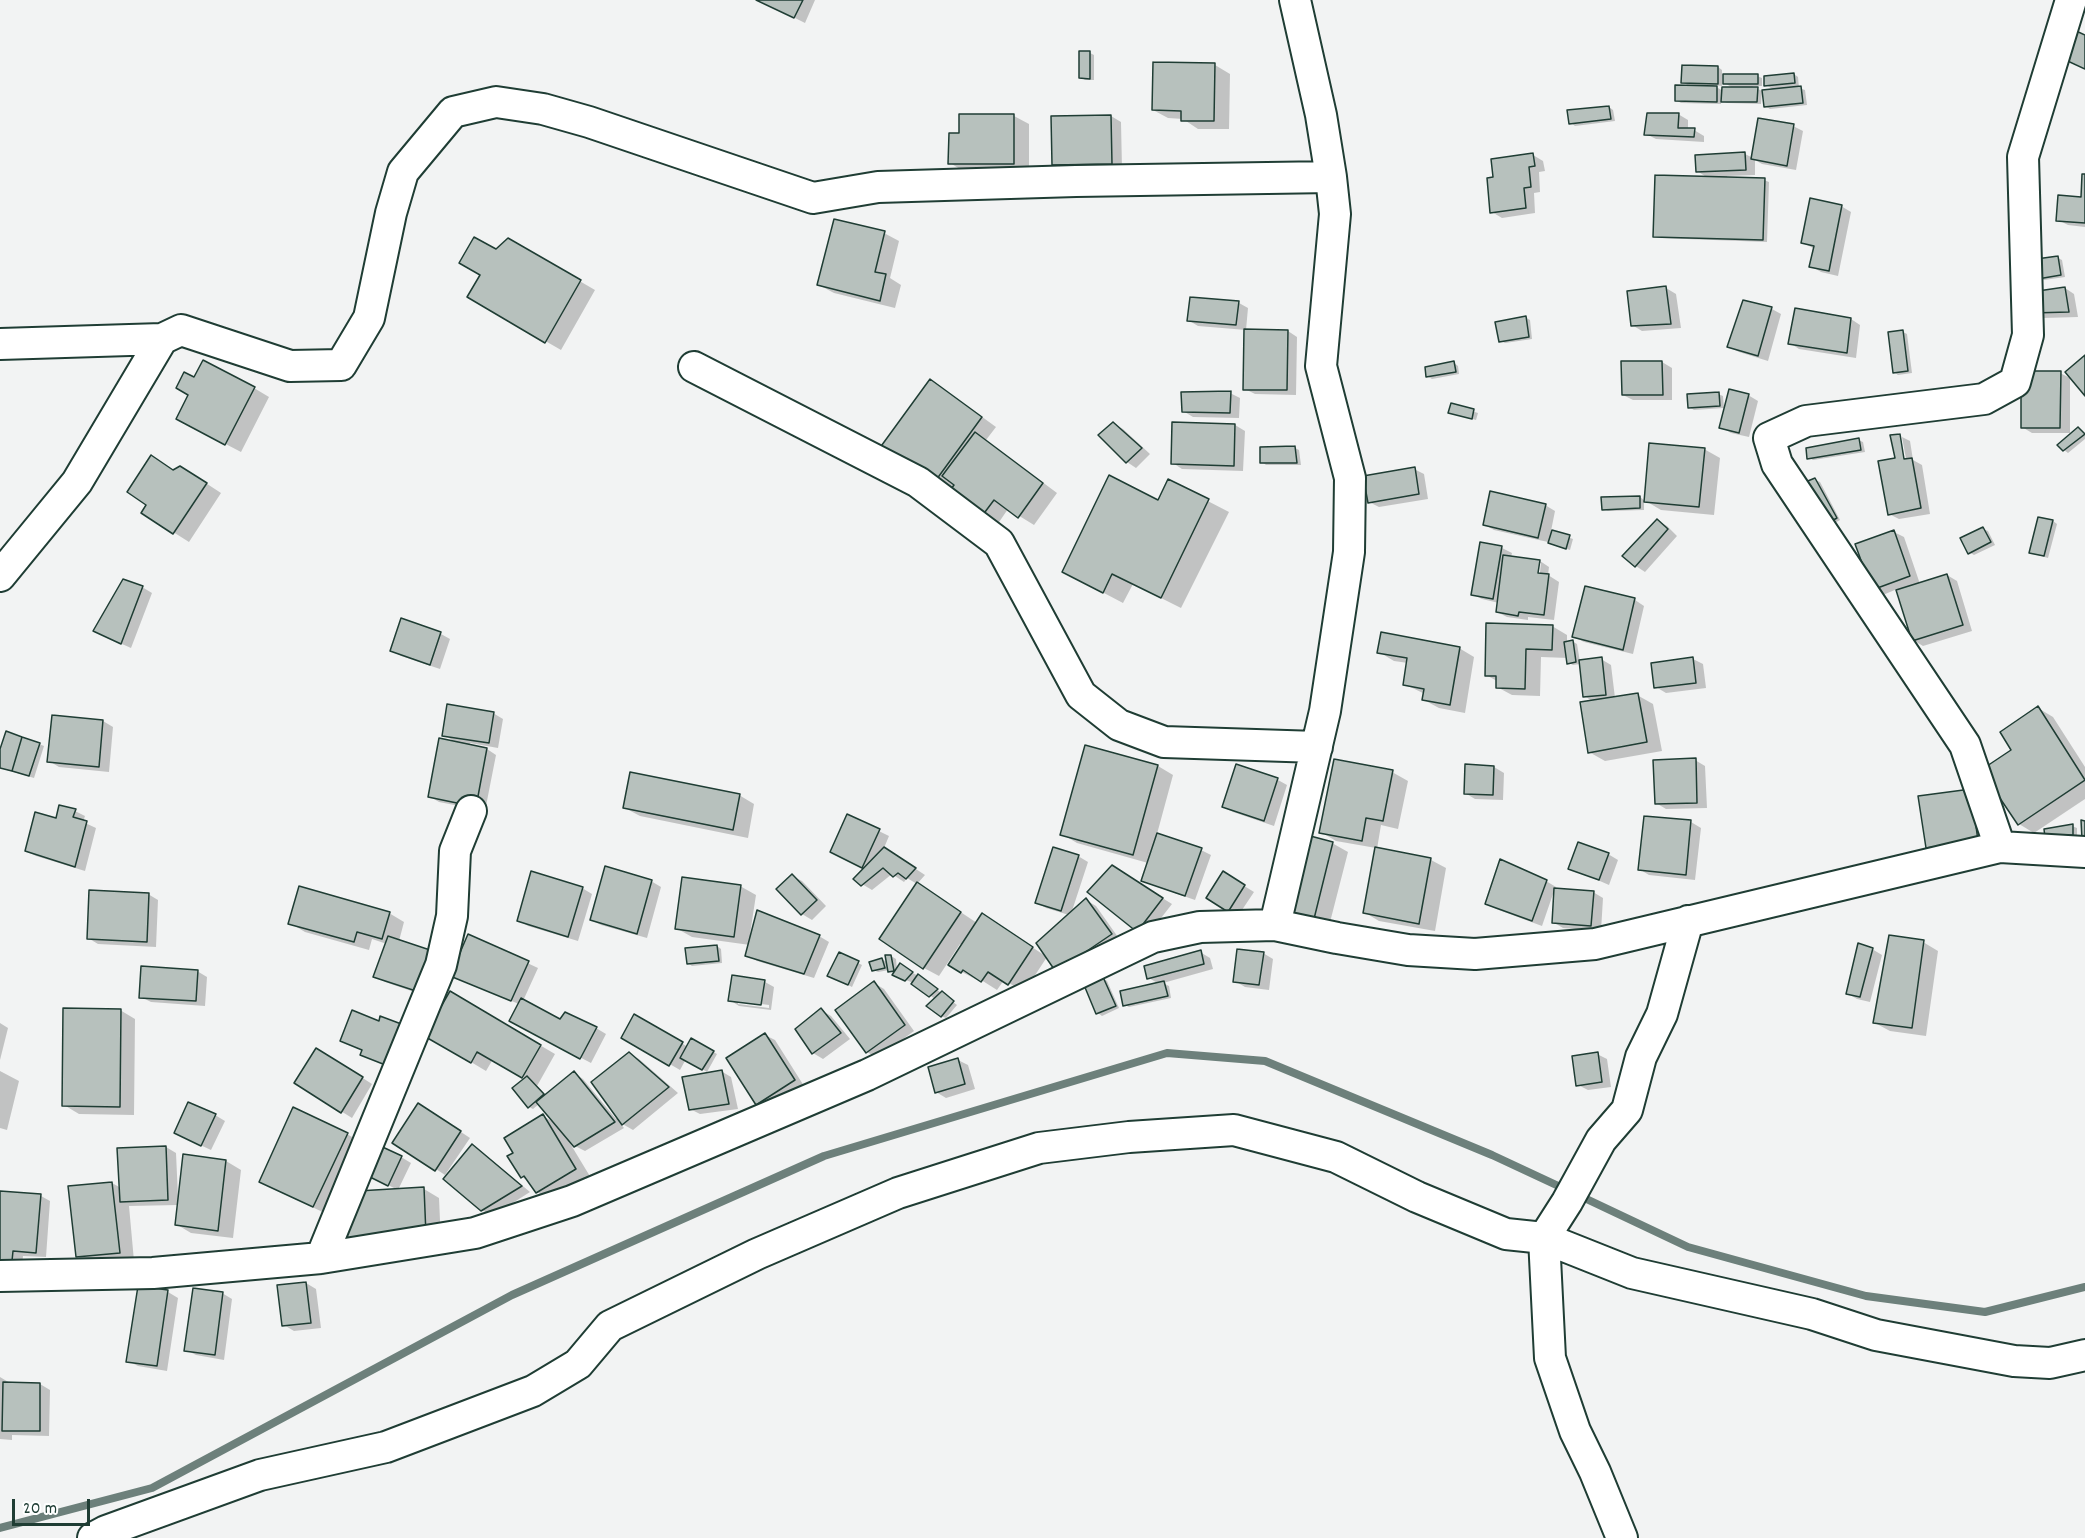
<!DOCTYPE html>
<html>
<head>
<meta charset="utf-8">
<style>
	body { margin:0 }
	#map { position:relative; width:2085px; height:1538px; overflow:hidden; background:#f2f3f3; font-family:Dekko,sans-serif }
	canvas { display:block }
	.scale { position:absolute; left:12px; top:1499px; width:78px; height:27px; box-sizing:border-box; border:3px solid #1f3d34; border-top:0; padding-left:8px; font-size:18px; line-height:21px; white-space:nowrap; color:#1f3d34; -webkit-text-stroke:4px #fff; paint-order:stroke }
</style>
</head>
<body>
<div id="map">
<canvas width="2085" height="1538"></canvas>
<div class="scale">20 m</div>
</div>
<script>
const g = document.querySelector('canvas').getContext('2d');
g.lineJoin = 'round';
function fillPath(path, color) { g.fillStyle = color; g.fill(path, 'evenodd'); }
const poly = rows => new Path2D(rows.map(r => 'M' + r).join(''));
function strokePath(path, color, width, dash) { g.strokeStyle = color; g.lineWidth = width; g.lineCap = dash ? 'butt' : 'round'; g.setLineDash(dash || []); g.stroke(path); }
fillPath(poly([
	[759,0,815,0,805,23],
	[1081,52,1090,53,1094,55,1094,80,1085,80,1080,77],
	[1154,64,1215,65,1230,74,1229,129,1198,129,1183,119,1168,118,1153,110],
	[1718,67,1722,70,1722,86,1713,85,1723,91,1734,89,1725,83,1757,76,1762,78,1762,86,1752,86,1762,91,1761,104,1727,103,1721,100,1721,104,1681,103,1676,100,1691,87,1682,82],
	[1794,74,1798,77,1799,88,1805,90,1807,105,1770,109,1765,106,1774,90,1766,85],
	[1609,107,1613,110,1615,121,1575,126,1571,123],
	[1678,114,1688,120,1688,130,1694,130,1704,136,1704,142,1656,139,1646,134],
	[1014,116,1029,124,1029,172,965,172,950,163,961,134],
	[1111,116,1121,122,1122,169,1063,170,1054,165],
	[1793,126,1803,131,1796,170,1762,164,1755,160,1755,175,1727,176,1727,179,1764,180,1769,182,1767,242,1659,238,1655,236,1708,178,1697,171,1745,154,1753,158],
	[1533,155,1543,161,1545,171,1539,172,1540,192,1534,193,1535,213,1502,218,1492,212,1494,178],
	[2085,176,2085,227,2068,225,2058,220,2082,198],
	[1841,206,1851,212,1838,276,1821,272,1811,266,1815,249,1803,243],
	[884,233,899,241,890,278,901,285,895,308,834,293,819,285],
	[509,240,595,290,561,350,469,297,496,251],
	[2058,258,2062,260,2065,277,2037,281],
	[1666,288,1676,294,1681,328,1642,331,1632,325],
	[2065,288,2074,294,2078,317,2043,318,2033,312],
	[1744,302,1772,309,1781,314,1768,361,1739,352,1729,347],
	[1239,303,1248,308,1246,330,1198,326,1188,320],
	[1525,317,1530,320,1532,339,1505,343,1500,341],
	[1851,319,1860,325,1856,358,1799,349,1790,343],
	[1288,331,1297,337,1296,395,1255,394,1245,389],
	[1903,332,1907,334,1912,373,1898,375,1894,372],
	[1662,362,1672,368,1672,400,1633,400,1623,395],
	[1454,363,1458,366,1459,374,1432,379,1427,376],
	[2060,373,2070,378,2070,433,2032,433,2022,427],
	[195,379,254,388,269,397,241,452,193,427],
	[930,381,945,390,996,427,986,440,1057,493,1034,525,1008,509,995,528,932,486],
	[1230,393,1240,398,1239,418,1193,417,1183,411],
	[1718,394,1723,396,1724,408,1694,410,1689,407],
	[1748,395,1758,401,1749,437,1731,433,1721,427],
	[1452,405,1478,413,1476,420,1450,412],
	[1113,424,1123,429,1150,454,1136,468,1127,462],
	[1235,425,1245,431,1243,471,1182,469,1173,463],
	[2078,428,2085,433,2085,439,2068,453,2064,450],
	[1902,437,1910,441,1913,460,1922,465,1930,514,1899,519,1889,514,1896,459,1903,458,1907,464],
	[1858,440,1863,442,1865,452,1813,460,1809,458],
	[1295,448,1299,450,1301,465,1266,465,1262,462],
	[1704,449,1720,458,1714,515,1661,510,1644,500,1644,510,1608,511,1603,509,1640,497,1645,501],
	[1414,469,1424,474,1428,499,1379,507,1369,502],
	[195,476,221,493,189,542,143,513],
	[1815,480,1820,482,1840,520,1833,524],
	[1169,481,1229,512,1181,608,1133,584,1123,603,1064,572,1159,502],
	[1545,505,1555,511,1551,531,1573,539,1570,550,1548,542,1494,530,1485,525],
	[1658,521,1667,526,1677,536,1645,572,1636,566],
	[2053,521,2057,524,2048,558,2031,553],
	[1983,529,1988,531,1995,545,1974,555,1969,552],
	[1894,532,1904,537,1920,584,1947,575,1957,581,1972,631,1923,646,1913,640,1897,589,1883,595,1873,589],
	[1481,543,1502,548,1512,553,1511,557,1540,561,1549,567,1548,575,1559,582,1554,620,1528,617,1528,620,1507,617,1497,612,1499,603,1482,599,1472,594],
	[1538,563,1541,563,1539,581,1536,580],
	[142,587,152,593,131,648,104,636],
	[1586,588,1635,600,1644,606,1633,654,1584,642,1574,637],
	[402,620,441,634,450,639,440,669,401,656,391,650],
	[1552,626,1567,635,1567,642,1572,641,1577,644,1580,662,1601,659,1611,665,1615,698,1637,695,1653,704,1662,751,1605,761,1589,752,1593,702,1585,696,1580,664,1573,665,1569,663,1568,658,1541,657,1540,696,1512,695,1497,687,1497,681,1486,675],
	[1459,648,1474,657,1465,713,1439,708,1424,700,1425,694,1404,684,1408,663,1394,661,1379,652],
	[1693,659,1703,664,1706,688,1666,693,1656,687],
	[2038,708,2053,717,2085,767,2085,799,2034,833,2019,824,2013,751],
	[493,713,503,719,498,748,470,743,470,746,487,749,496,755,485,811,439,802,429,796,457,743,444,735],
	[103,721,113,727,109,772,59,767,49,761],
	[39,744,44,746,34,778,0,768,0,754],
	[1086,747,1158,766,1173,775,1157,834,1201,850,1211,855,1195,900,1152,885,1142,880,1148,863,1077,843,1062,834],
	[1695,760,1705,766,1707,808,1666,809,1656,803],
	[1237,766,1278,780,1287,785,1274,826,1233,812,1223,807],
	[1466,766,1494,767,1504,773,1503,800,1475,799,1465,793],
	[1392,772,1408,781,1398,829,1381,825,1377,849,1431,860,1446,868,1435,931,1379,921,1364,912,1376,848,1336,841,1321,832],
	[1971,791,1988,846,1937,853,1927,847],
	[739,795,754,804,748,838,640,816,625,808],
	[75,811,85,816,83,822,96,828,85,871,36,856,26,851,57,819],
	[848,816,889,836,884,848,925,875,917,884,907,878,904,882,892,874,872,890,862,884,865,869,841,857],
	[1645,817,1691,822,1701,828,1695,880,1649,875,1639,869],
	[2072,826,2077,828,2077,837,2051,840],
	[1332,843,1348,852,1327,934,1280,922],
	[1608,854,1618,860,1609,885,1570,868],
	[1078,856,1088,862,1071,914,1086,900,1096,906,1120,940,1067,976,1047,957,1024,992,1004,980,997,990,978,978,977,980,962,972,963,946,960,944,939,976,924,968,932,893,977,923,997,924,1047,957,1069,915,1046,908,1036,902],
	[1122,873,1172,904,1147,936,1137,931],
	[792,876,802,881,826,906,812,920,802,914],
	[1233,879,1254,892,1238,916,1228,911],
	[651,881,661,887,647,938,601,925,591,920],
	[1546,881,1556,887,1555,889,1593,892,1603,898,1601,931,1563,928,1553,922,1554,891,1542,926,1496,909,1486,904],
	[740,886,756,895,750,934,819,936,829,942,814,978,757,961,747,955,750,945,692,937,676,928],
	[582,888,592,894,578,941,528,926,518,920],
	[148,894,158,900,156,947,98,944,88,938],
	[389,913,404,922,399,941,429,997,385,982,375,976,387,944,372,939,369,950,305,932,290,923],
	[469,936,538,968,523,1001,560,1021,596,1028,606,1034,591,1063,520,1026,519,1004,462,981],
	[1923,942,1938,951,1926,1036,1890,1031,1875,1023],
	[717,946,721,949,722,963,692,966,688,963],
	[1872,949,1882,955,1870,1002,1857,999,1847,993],
	[1200,952,1210,958,1213,969,1163,983,1169,986,1171,998,1129,1007,1125,1005,1159,984,1149,978],
	[1263,953,1273,959,1269,990,1245,987,1235,981],
	[840,954,862,965,852,987,829,975],
	[891,956,896,959,897,970,900,965,923,979,957,1005,946,1018,941,1016,935,999,911,982,898,977,889,970,878,972,873,970,882,959,888,963],
	[197,971,207,977,205,1006,151,1002,141,997],
	[1103,978,1107,981,1119,1008,1102,1016,1098,1013],
	[765,982,774,987,771,1010,739,1006,730,1000],
	[738,1001,769,1005,769,1008,738,1004],
	[874,983,884,989,914,1031,877,1058,867,1052],
	[451,993,555,1054,537,1086,547,1096,574,1073,583,1079,616,1119,618,1118,629,1054,639,1059,678,1093,633,1130,619,1122,624,1128,585,1151,575,1146,569,1139,568,1140,591,1178,552,1201,537,1192,530,1182,522,1177,515,1153,543,1116,555,1123,539,1104,533,1109,529,1107,526,1079,493,1059,486,1071,426,1035],
	[120,1010,135,1019,134,1115,79,1114,64,1105],
	[821,1010,831,1016,850,1039,823,1059,813,1053,797,1029],
	[635,1016,688,1047,692,1040,717,1054,707,1072,686,1059,680,1070,623,1037],
	[0,1023,8,1028,0,1060],
	[765,1035,775,1040,804,1086,767,1110,757,1104],
	[1597,1054,1607,1059,1611,1087,1588,1090,1578,1085],
	[327,1055,372,1084,352,1118,296,1083],
	[958,1060,968,1065,975,1089,946,1098,936,1092],
	[0,1071,19,1081,7,1130,0,1128],
	[721,1071,731,1077,738,1109,700,1114,690,1109],
	[428,1110,470,1138,445,1175,436,1169],
	[215,1115,225,1121,211,1150,185,1138],
	[347,1134,362,1143,329,1215,276,1190],
	[472,1146,482,1152,530,1192,492,1216,482,1210],
	[166,1147,176,1153,178,1197,226,1161,241,1170,233,1238,191,1233,176,1224,178,1205,129,1206,134,1261,92,1265,77,1256,112,1183,121,1188],
	[401,1157,411,1163,398,1190,374,1178],
	[424,1189,439,1198,441,1243,362,1246,347,1238],
	[0,1192,41,1196,50,1201,46,1257,23,1256,22,1266,0,1264],
	[306,1283,316,1289,321,1328,294,1331,284,1325],
	[139,1287,168,1292,178,1298,167,1371,138,1366,128,1361],
	[222,1293,232,1299,224,1360,196,1355,186,1350],
	[0,1377,10,1383,40,1384,50,1390,49,1436,12,1435,12,1440,0,1439]
]), '#0003');
strokePath(poly([
	[1578,1195,1688,1247,1866,1296,1985,1312,2085,1287],
	[0,1528,152,1488,512,1295,824,1156,1167,1053,1265,1061,1492,1155,1567,1190]
]), '#6d807b', 8);
const building = poly([
	[756,0,803,0,794,18,756,0],
	[2072,29,2085,35,2085,69,2059,57,2072,29],
	[1079,51,1090,51,1090,79,1079,78,1079,51],
	[1153,62,1215,63,1214,121,1181,121,1181,111,1152,110,1153,62],
	[1682,65,1718,66,1718,84,1681,83,1682,65],
	[1794,73,1795,83,1764,86,1764,76,1794,73],
	[1723,74,1758,74,1758,84,1723,84,1723,74],
	[1675,85,1717,86,1717,102,1675,101,1675,85],
	[1801,86,1803,103,1764,107,1762,90,1801,86],
	[1722,87,1758,87,1757,102,1721,102,1722,87],
	[1609,106,1611,119,1569,124,1567,110,1609,106],
	[1647,113,1679,113,1678,128,1695,128,1694,137,1644,135,1647,113],
	[959,114,1014,114,1014,164,948,164,949,133,959,133,959,114],
	[1111,115,1112,164,1052,165,1051,116,1111,115],
	[1758,118,1794,124,1787,166,1751,159,1758,118],
	[1745,152,1746,170,1696,172,1695,155,1745,152],
	[1533,153,1535,166,1529,167,1531,187,1524,188,1526,208,1490,213,1487,178,1493,177,1491,159,1533,153],
	[2082,174,2085,174,2085,223,2056,221,2058,195,2081,197,2082,174],
	[1655,175,1765,178,1763,240,1653,237,1655,175],
	[1810,198,1842,205,1829,271,1809,267,1814,246,1801,243,1810,198],
	[834,219,885,231,875,272,886,274,880,301,817,285,834,219],
	[474,237,496,249,508,238,581,280,545,343,467,297,480,275,459,263,474,237],
	[2058,256,2061,275,2032,280,2029,260,2058,256],
	[1666,286,1671,324,1631,326,1627,291,1666,286],
	[2065,287,2069,312,2032,313,2031,292,2065,287],
	[1190,297,1239,301,1236,325,1187,321,1190,297],
	[1743,300,1772,307,1758,356,1727,347,1743,300],
	[1795,308,1851,318,1847,353,1788,344,1795,308],
	[1526,316,1529,337,1499,342,1495,322,1526,316],
	[1244,329,1288,330,1287,390,1243,390,1244,329],
	[1903,330,1908,371,1893,373,1888,332,1903,330],
	[2085,355,2085,396,2065,372,2085,355],
	[203,360,255,387,225,445,176,419,188,395,176,388,184,372,194,377,203,360],
	[1454,361,1456,372,1426,377,1425,367,1454,361],
	[1621,361,1662,361,1663,395,1622,395,1621,361],
	[2021,371,2061,371,2060,428,2021,428,2021,371],
	[930,379,982,417,931,487,879,449,930,379],
	[1729,389,1749,394,1739,433,1719,428,1729,389],
	[1231,391,1230,413,1182,412,1181,392,1231,391],
	[1719,392,1720,406,1688,408,1687,394,1719,392],
	[1451,403,1474,409,1472,419,1448,413,1451,403],
	[1113,422,1142,448,1126,463,1098,435,1113,422],
	[1172,422,1235,424,1234,466,1171,464,1172,422],
	[2078,427,2085,434,2063,451,2057,445,2078,427],
	[975,432,1043,483,1018,518,994,500,979,520,946,496,954,485,942,476,975,432],
	[1900,434,1904,459,1912,458,1921,508,1888,515,1878,461,1895,458,1890,435,1900,434],
	[1859,438,1861,450,1807,459,1806,448,1859,438],
	[1649,443,1705,448,1699,507,1644,502,1649,443],
	[1295,446,1297,463,1260,463,1260,447,1295,446],
	[151,455,173,470,180,466,207,483,173,534,141,513,146,505,127,492,151,455],
	[1415,467,1419,494,1368,503,1363,476,1415,467],
	[1109,475,1158,500,1168,479,1209,499,1161,598,1112,574,1103,593,1062,572,1109,475],
	[1815,478,1837,518,1828,523,1803,483,1815,478],
	[1490,491,1546,504,1538,538,1483,525,1490,491],
	[1640,496,1640,508,1602,510,1601,497,1640,496],
	[2038,517,2053,520,2044,556,2029,553,2038,517],
	[1657,519,1668,529,1635,567,1622,556,1657,519],
	[1983,527,1991,542,1968,554,1960,538,1983,527],
	[1552,530,1570,535,1566,549,1548,543,1552,530],
	[1894,530,1910,576,1872,590,1855,544,1894,530],
	[1480,542,1502,546,1493,599,1471,595,1480,542],
	[1503,555,1540,560,1538,573,1549,574,1544,615,1519,612,1518,616,1496,612,1503,555],
	[1947,574,1963,625,1912,641,1896,590,1947,574],
	[123,579,143,586,121,644,93,631,123,579],
	[1585,586,1635,598,1623,650,1572,637,1585,586],
	[401,618,441,632,430,665,390,651,401,618],
	[1486,623,1553,625,1552,650,1526,649,1525,689,1496,688,1496,676,1485,676,1486,623],
	[1381,632,1460,647,1450,705,1422,700,1424,689,1403,685,1407,658,1377,653,1381,632],
	[1573,640,1576,662,1567,664,1564,642,1573,640],
	[1602,657,1606,695,1583,697,1579,660,1602,657],
	[1693,657,1696,683,1654,688,1651,663,1693,657],
	[1638,693,1647,742,1588,753,1580,702,1638,693],
	[447,704,494,712,489,743,442,736,447,704],
	[2038,706,2085,780,2018,825,1981,770,2011,750,2000,732,2038,706],
	[52,715,103,720,99,767,47,762,52,715],
	[6,731,22,737,12,771,0,768,0,749,6,731],
	[22,737,40,743,29,776,12,771,22,737],
	[439,738,487,748,476,807,428,797,439,738],
	[1085,745,1158,765,1133,855,1060,835,1085,745],
	[1696,758,1697,803,1655,804,1653,760,1696,758],
	[1334,759,1393,770,1383,821,1366,818,1362,841,1319,833,1334,759],
	[1236,764,1278,778,1264,821,1222,807,1236,764],
	[1465,764,1494,766,1493,795,1464,794,1465,764],
	[630,772,740,794,733,830,623,808,630,772],
	[1971,789,1978,841,1926,848,1918,796,1971,789],
	[59,805,76,809,73,817,87,821,75,867,25,851,35,812,56,818,59,805],
	[847,814,880,829,862,868,830,852,847,814],
	[1644,816,1691,820,1686,875,1638,870,1644,816],
	[2081,820,2085,821,2085,840,2082,840,2081,820],
	[2073,824,2073,835,2045,838,2044,829,2073,824],
	[1284,829,1333,842,1312,927,1263,914,1284,829],
	[1157,833,1202,848,1185,896,1141,881,1157,833],
	[1578,842,1609,853,1599,880,1568,869,1578,842],
	[884,847,916,868,906,879,898,873,893,877,883,868,861,886,853,879,884,847],
	[1053,847,1079,855,1061,911,1035,903,1053,847],
	[1375,847,1431,858,1419,924,1363,913,1375,847],
	[1500,859,1547,880,1532,921,1485,904,1500,859],
	[1112,865,1163,898,1137,932,1087,892,1112,865],
	[605,866,652,880,637,934,590,920,605,866],
	[531,871,583,887,568,937,517,921,531,871],
	[1223,871,1245,885,1228,912,1206,898,1223,871],
	[792,874,817,900,801,915,776,889,792,874],
	[682,877,741,885,734,937,675,929,682,877],
	[917,882,961,912,923,969,879,939,917,882],
	[299,886,390,912,382,939,357,932,354,942,288,924,299,886],
	[1554,888,1594,891,1591,926,1552,923,1554,888],
	[89,890,149,893,147,942,87,939,89,890],
	[1086,898,1112,934,1056,972,1036,943,1086,898],
	[757,910,820,935,804,974,745,956,757,910],
	[982,913,1033,947,1008,985,988,972,981,982,963,970,961,973,948,965,982,913],
	[468,934,529,961,511,1001,450,976,468,934],
	[1889,935,1924,940,1912,1028,1873,1023,1889,935],
	[388,936,433,951,419,992,373,977,388,936],
	[1858,943,1873,948,1860,997,1846,994,1858,943],
	[717,945,719,961,687,964,685,948,717,945],
	[1237,949,1264,952,1259,985,1233,982,1237,949],
	[1201,950,1204,964,1147,979,1144,966,1201,950],
	[839,952,859,961,848,985,827,976,839,952],
	[885,955,891,955,894,971,888,972,885,955],
	[882,958,885,968,872,971,869,962,882,958],
	[900,963,913,972,905,981,892,975,900,963],
	[141,966,198,970,196,1001,139,998,141,966],
	[918,974,938,989,929,997,911,984,918,974],
	[732,975,765,980,761,1005,728,1001,732,975],
	[1103,977,1116,1006,1096,1014,1084,985,1103,977],
	[874,981,905,1025,866,1053,835,1010,874,981],
	[1164,981,1168,996,1123,1006,1120,991,1164,981],
	[450,991,541,1045,522,1078,477,1052,471,1063,424,1036,450,991],
	[942,991,954,1001,941,1017,926,1006,942,991],
	[521,998,560,1019,565,1012,597,1027,580,1059,509,1021,521,998],
	[63,1008,121,1009,120,1107,62,1106,63,1008],
	[821,1008,841,1033,812,1054,795,1029,821,1008],
	[352,1010,379,1021,380,1016,404,1025,388,1066,360,1055,362,1050,340,1041,352,1010],
	[634,1014,683,1042,669,1066,621,1038,634,1014],
	[765,1033,795,1080,756,1105,726,1058,765,1033],
	[691,1038,714,1051,702,1070,680,1058,691,1038],
	[316,1048,363,1077,341,1113,294,1083,316,1048],
	[629,1052,669,1087,622,1125,591,1082,629,1052],
	[1598,1052,1602,1082,1576,1086,1572,1056,1598,1052],
	[958,1058,965,1084,935,1093,928,1067,958,1058],
	[722,1070,729,1104,689,1110,682,1077,722,1070],
	[574,1071,615,1122,574,1147,536,1102,574,1071],
	[527,1076,544,1094,528,1108,512,1088,527,1076],
	[188,1102,216,1114,201,1146,174,1133,188,1102],
	[418,1103,461,1131,435,1171,392,1143,418,1103],
	[293,1107,348,1133,313,1207,259,1182,293,1107],
	[543,1114,576,1169,536,1193,524,1176,521,1178,507,1156,513,1153,504,1138,543,1114],
	[376,1144,402,1156,388,1186,362,1173,376,1144],
	[472,1144,522,1186,481,1211,443,1179,472,1144],
	[166,1146,168,1200,120,1202,117,1148,166,1146],
	[183,1154,226,1160,218,1231,175,1225,183,1154],
	[112,1182,120,1253,76,1257,68,1186,112,1182],
	[424,1187,426,1235,345,1238,344,1219,358,1191,424,1187],
	[0,1191,41,1194,36,1253,13,1251,12,1261,0,1260,0,1191],
	[306,1282,311,1323,282,1326,277,1285,306,1282],
	[138,1286,168,1290,157,1366,126,1362,138,1286],
	[193,1288,223,1292,215,1355,184,1351,193,1288],
	[3,1382,40,1383,40,1431,2,1431,3,1382]
]);
fillPath(building, '#b7c1bd');
strokePath(building, '#1f3d34', 1.5);
const minor = poly([
	[0,344,162,339],
	[694,367,918,482,999,543,1081,695,1119,725,1164,742,1317,747],
	[0,576,77,482,162,339,181,330,290,366,341,365,369,318,391,213,403,172,453,112,496,102,543,109,589,122,813,198,878,187,1076,181,1331,177],
	[2000,847,1965,745,1777,464,1769,438,1806,421,1984,399,2015,382,2028,335,2023,157,2071,0],
	[1275,925,1325,711,1349,552,1350,478,1321,366,1335,214,1331,177,1321,115,1295,0],
	[321,1258,441,965,452,916,455,851,471,811],
	[0,1276,153,1273,321,1258,475,1233,572,1201,867,1075,1153,937,1200,927,1275,925,1337,938,1408,950,1475,954,1595,944,2000,847,2085,852],
	[93,1538,106,1531,260,1475,386,1447,533,1391,578,1364,610,1326,757,1254,898,1193,1039,1148,1129,1137,1234,1130,1336,1157,1417,1197,1506,1234,1544,1238,1632,1273,1812,1314,1876,1335,2014,1361,2050,1363,2085,1355],
	[1622,1538,1595,1472,1575,1431,1550,1358,1544,1238,1567,1202,1601,1140,1627,1110,1641,1057,1662,1014,1688,921]
]);
strokePath(minor, '#1f3d34', 34);
strokePath(minor, '#fff', 30);
</script>
</body>
</html>
